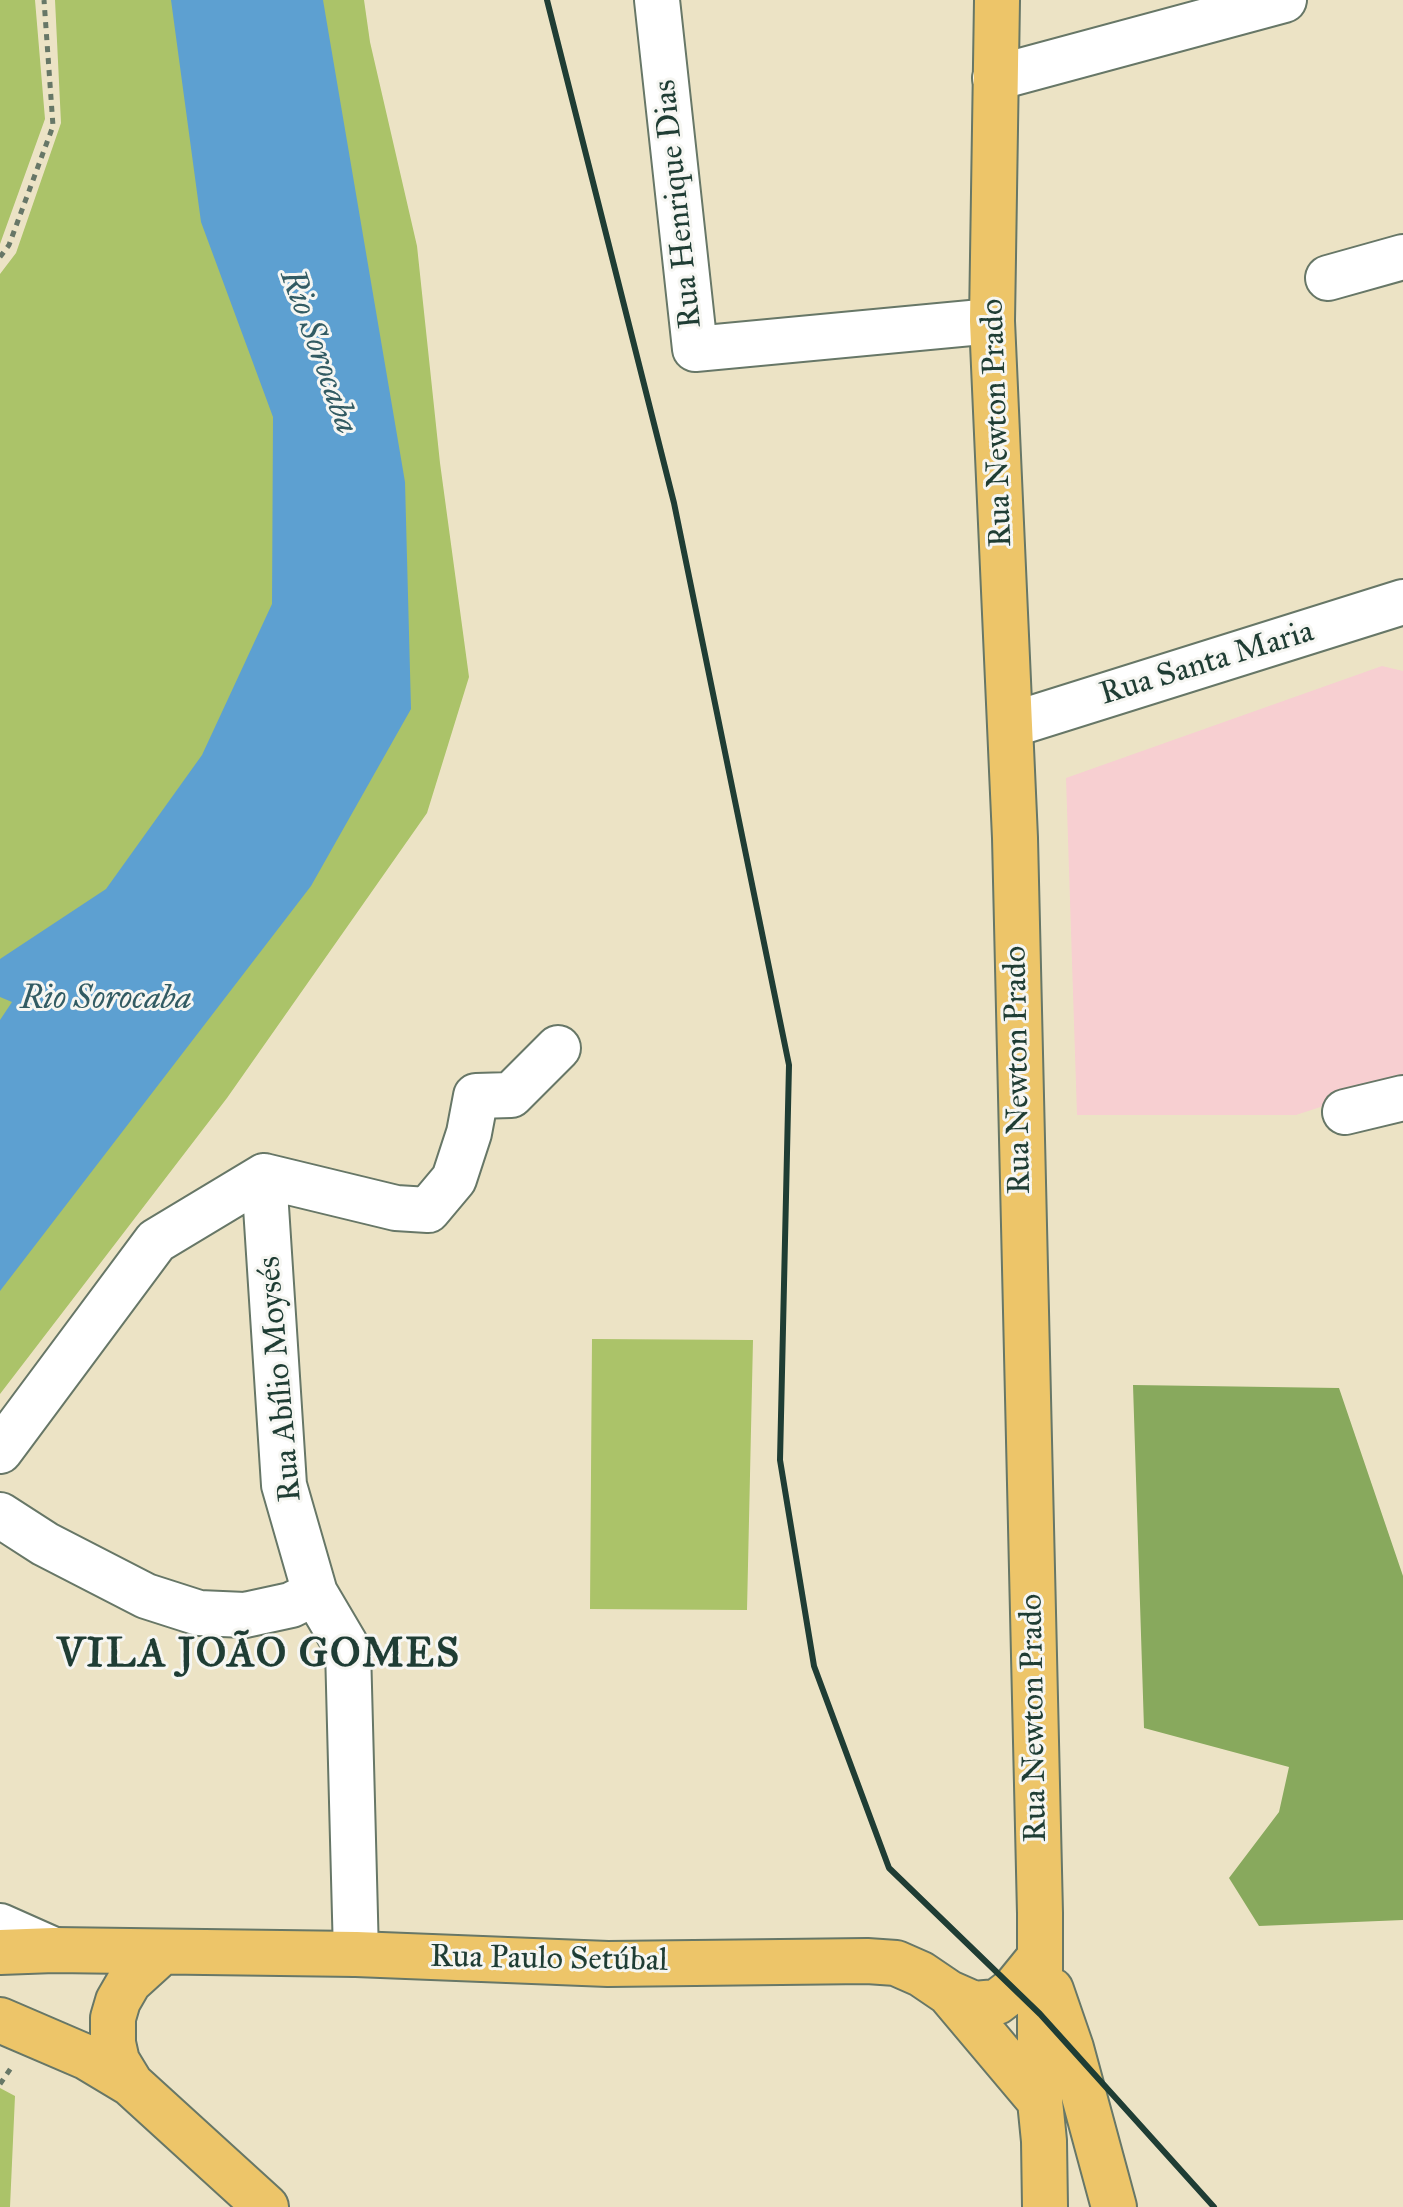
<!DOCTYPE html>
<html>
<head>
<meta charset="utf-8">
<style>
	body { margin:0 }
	canvas { display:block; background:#ece3c5 }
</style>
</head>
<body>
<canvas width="1403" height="2207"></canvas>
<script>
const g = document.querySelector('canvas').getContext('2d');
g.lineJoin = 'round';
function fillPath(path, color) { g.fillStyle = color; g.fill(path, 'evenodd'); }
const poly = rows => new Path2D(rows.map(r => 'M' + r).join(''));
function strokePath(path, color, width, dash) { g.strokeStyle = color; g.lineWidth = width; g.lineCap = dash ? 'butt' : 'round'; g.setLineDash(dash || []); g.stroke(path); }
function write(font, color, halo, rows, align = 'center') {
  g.font = font + ' "IM FELL Great Primer",serif'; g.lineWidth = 6; g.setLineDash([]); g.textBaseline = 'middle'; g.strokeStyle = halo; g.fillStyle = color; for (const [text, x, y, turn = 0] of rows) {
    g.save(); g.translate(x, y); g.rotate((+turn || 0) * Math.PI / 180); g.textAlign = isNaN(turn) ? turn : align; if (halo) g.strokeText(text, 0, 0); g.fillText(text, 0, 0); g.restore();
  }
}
fillPath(poly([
	[1382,666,1403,671,1403,1080,1296,1115,1077,1115,1066,778]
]), '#f7cfd1');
fillPath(poly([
	[0,0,35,0,45,119,0,244],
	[55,0,364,0,370,42,417,246,440,463,469,677,427,813,227,1098,0,1394,0,274,16,253,61,123],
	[592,1339,753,1340,747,1610,590,1609],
	[0,2088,15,2096,10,2207,0,2207]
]), '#abc369');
fillPath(poly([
	[1133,1385,1339,1388,1403,1576,1403,1920,1259,1926,1229,1878,1279,1812,1289,1767,1144,1728]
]), '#88a95d');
fillPath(poly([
	[171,0,323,0,405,482,411,709,311,886,0,1291,0,1020,12,1002,0,997,0,959,106,889,202,755,272,604,273,417,201,222]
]), '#5da0d1');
const minor = poly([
	[657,0,695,349,992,321],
	[995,78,1284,0],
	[1328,278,1403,257],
	[1011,725,1403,602],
	[1345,1112,1403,1098],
	[264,1176,284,1485,315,1593,348,1649,356,1954],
	[264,1176,396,1208,428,1210,454,1179,469,1133,476,1096,511,1095,558,1048],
	[0,1451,156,1241,264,1176],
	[0,1515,45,1544,146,1596,199,1613,245,1615,291,1605,315,1593],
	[0,1926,54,1950]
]);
const major = poly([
	[997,0,992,321,1015,838,1040,1913,1040,2101,1044,2141,1045,2207],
	[0,1952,54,1950,356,1954,608,1964,867,1961,896,1963,921,1974,949,1993,1040,2101],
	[1051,1990,1071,2048,1114,2207],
	[949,1993,974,2004,997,2002,1014,1989,1040,1957],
	[0,2020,86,2057,131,2084,266,2207],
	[131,2084,117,2061,113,2043,113,2018,118,2001,129,1982,162,1952]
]);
strokePath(minor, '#677767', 48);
strokePath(major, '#677767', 48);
strokePath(poly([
	[0,257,9,245,53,126,44,0],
	[0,2084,11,2068]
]), '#677767', 5, [6, 6]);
strokePath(minor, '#fff', 44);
strokePath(major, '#edc569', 44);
strokePath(poly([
	[547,0,674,503,789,1065,780,1460,814,1666,889,1868,1040,2014,1214,2207]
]), '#1f3d34', 6);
write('32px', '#1f3d34', '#f6f6f2', [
	["Rua Henrique Dias",679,204,-96],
	["Rua Newton Prado",998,423,-92],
	["Rua Santa Maria",1207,664,-17],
	["Rua Newton Prado",1019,1070,-91],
	["Rua Abílio Moysés",281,1379,-95],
	["Rua Newton Prado",1035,1718,-91],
	["Rua Paulo Setúbal",549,1960,1]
]);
write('italic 34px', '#325b63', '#f6f6f2', [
	["Rio Sorocaba",318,352,70],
	["Rio Sorocaba",106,1000]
]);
g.letterSpacing = '2px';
write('bold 40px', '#1f3d34', '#f6f6f2', [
	["VILA JOÃO GOMES",259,1656]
]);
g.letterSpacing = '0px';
</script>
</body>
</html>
